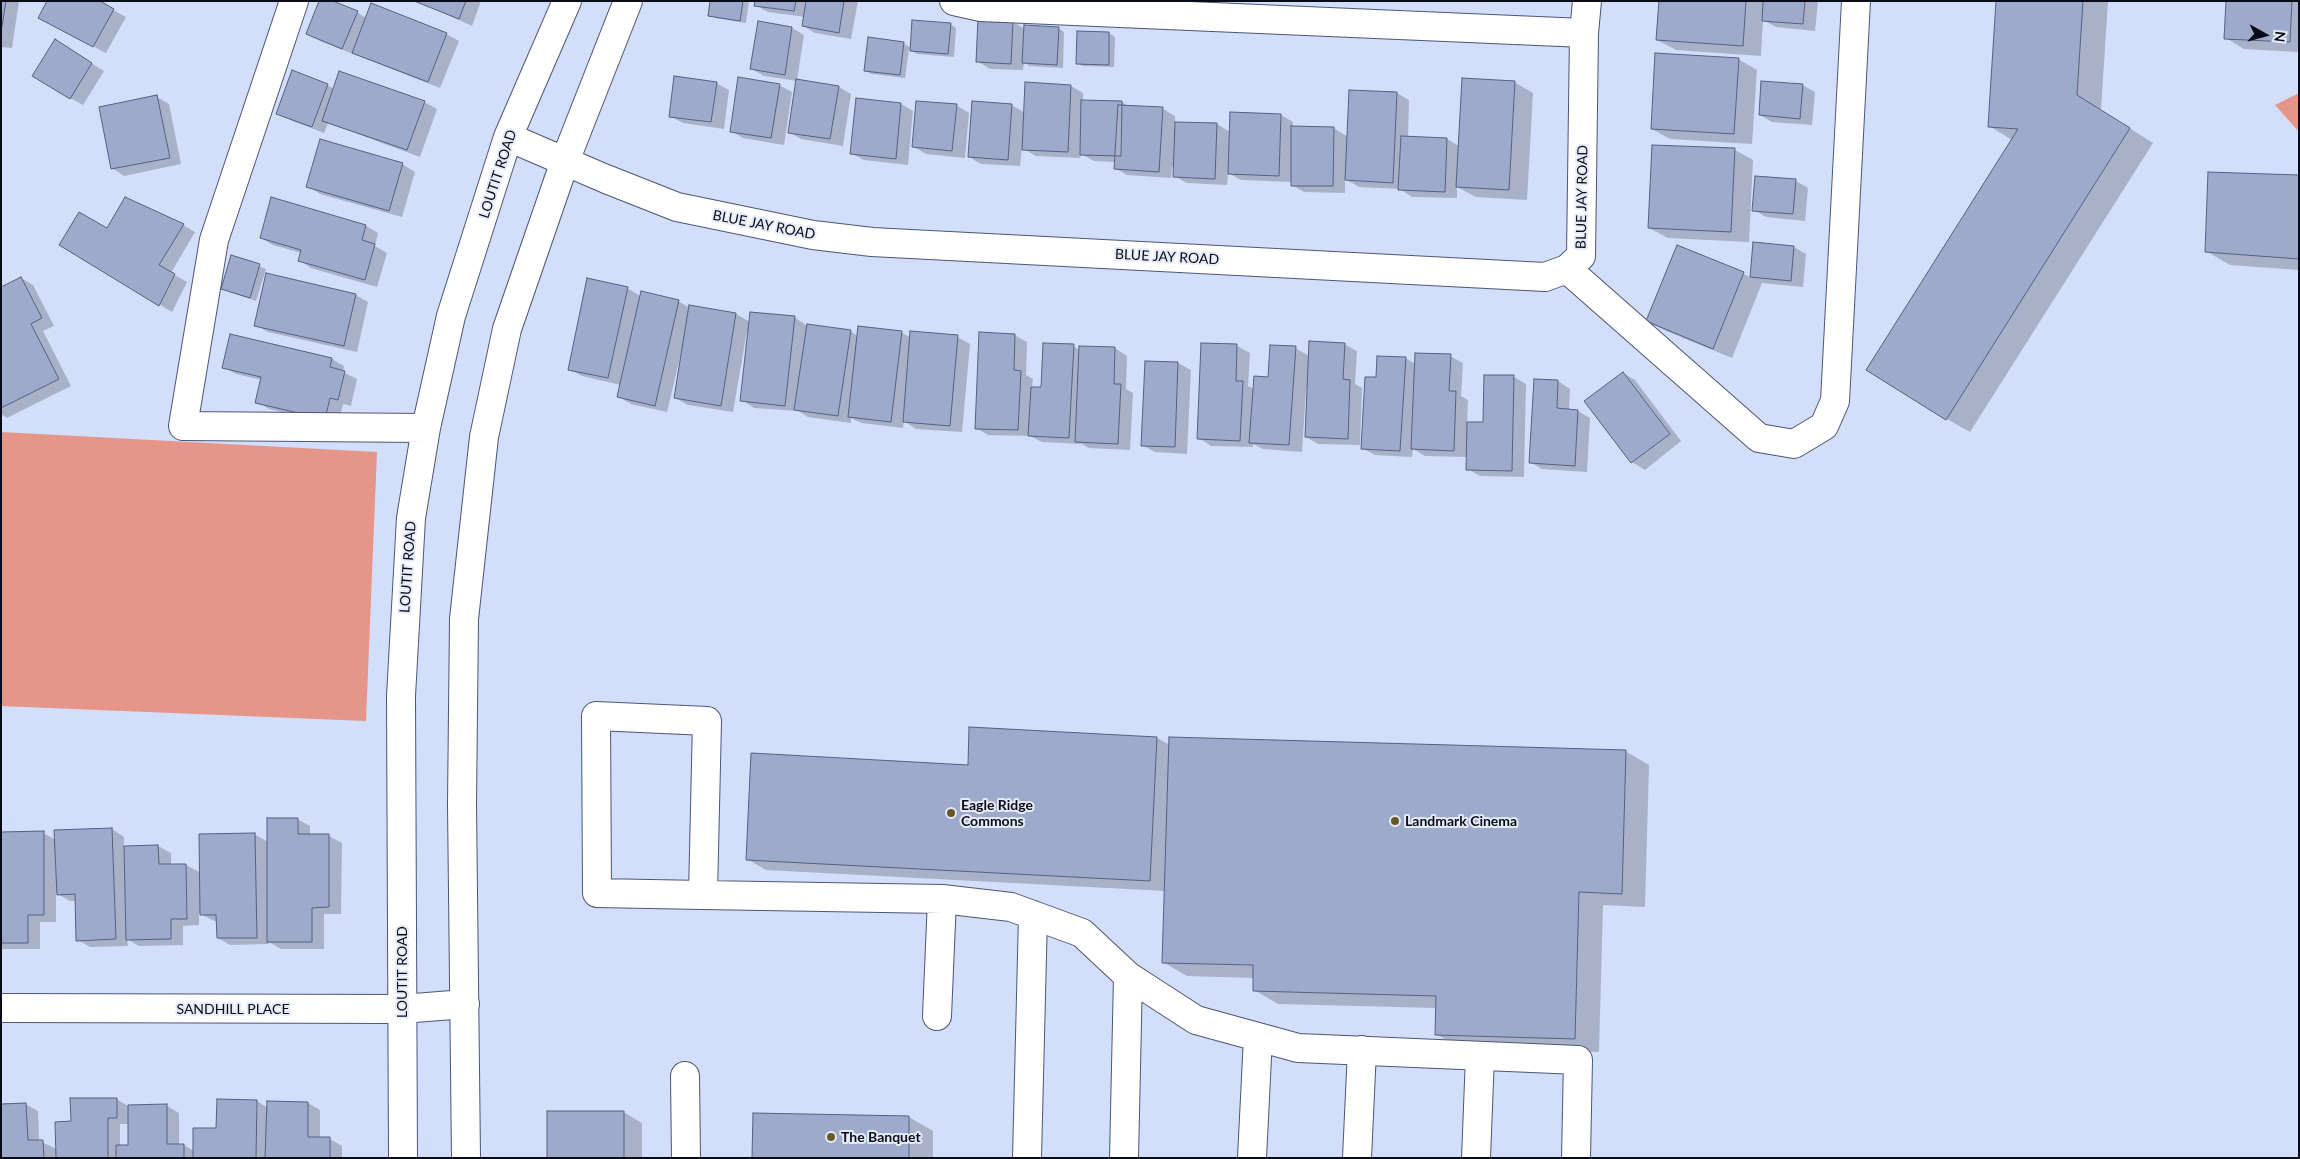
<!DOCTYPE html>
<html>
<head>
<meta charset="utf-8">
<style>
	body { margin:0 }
	#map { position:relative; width:2300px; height:1159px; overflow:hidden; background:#d3defb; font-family:Lato,sans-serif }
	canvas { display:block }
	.frame { position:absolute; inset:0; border:2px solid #080c18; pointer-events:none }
	.north { position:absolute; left:2240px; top:10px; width:50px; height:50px; -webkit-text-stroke:4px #e6ebfa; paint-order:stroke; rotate:97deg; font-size:14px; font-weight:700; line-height:20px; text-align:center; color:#080c18 }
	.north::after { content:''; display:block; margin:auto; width:18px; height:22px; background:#080c18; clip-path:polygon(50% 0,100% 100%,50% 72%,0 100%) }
</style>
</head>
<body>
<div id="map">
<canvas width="2300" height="1159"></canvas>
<div class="frame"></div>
<div class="north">N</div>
</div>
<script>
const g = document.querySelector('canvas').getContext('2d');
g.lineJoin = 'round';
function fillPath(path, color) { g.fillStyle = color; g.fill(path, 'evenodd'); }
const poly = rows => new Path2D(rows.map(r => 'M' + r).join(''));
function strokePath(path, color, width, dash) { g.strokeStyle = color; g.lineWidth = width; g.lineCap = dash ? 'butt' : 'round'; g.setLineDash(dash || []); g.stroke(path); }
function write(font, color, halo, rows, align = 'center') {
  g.font = font + ' Lato,sans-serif'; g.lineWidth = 4; g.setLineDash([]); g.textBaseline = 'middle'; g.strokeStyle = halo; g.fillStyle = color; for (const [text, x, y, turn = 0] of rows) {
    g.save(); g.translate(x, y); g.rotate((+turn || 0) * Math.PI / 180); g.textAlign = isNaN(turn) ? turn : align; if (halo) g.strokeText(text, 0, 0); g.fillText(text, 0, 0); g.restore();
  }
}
fillPath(poly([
	[2299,93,2299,132,2275,105],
	[1,432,377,452,366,721,1,706]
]), '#e59689');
fillPath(poly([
	[1,1,19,1,12,48,1,47],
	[417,1,481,1,472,26],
	[711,1,749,1,746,23,715,18,709,15],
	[756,1,858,1,851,39,815,33,803,26,805,17,768,12,755,5],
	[1660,1,1818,1,1815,31,1776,27,1763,20,1761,56,1676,50,1657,40],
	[1997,1,2108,1,2101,110,2153,143,1970,432,1947,419,2012,140,1989,126],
	[2228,1,2299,1,2299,52,2244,49,2226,38],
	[113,10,126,17,106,53,52,25],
	[357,12,366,18,446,34,459,41,440,88,320,41,307,34],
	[1013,22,1025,29,1058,28,1064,32,1063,68,1029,66,1024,62,1023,70,990,69,977,61],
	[950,24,956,28,954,57,917,54,909,49,905,78,871,74,865,70,903,43,911,48],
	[792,28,804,35,797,80,839,87,851,94,843,146,801,139,789,132,797,81,764,76,752,69],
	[1109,33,1115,37,1114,67,1083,66,1077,63],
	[67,48,104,71,83,105,70,98],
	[1738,59,1757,70,1752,144,1670,139,1652,129],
	[1514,82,1533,93,1527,200,1476,197,1457,187,1457,198,1412,197,1400,189,1359,187,1345,179,1345,193,1304,192,1292,185,1292,182,1241,180,1228,173,1227,185,1187,183,1174,176,1174,168,1172,167,1171,178,1127,175,1115,168,1115,162,1094,161,1081,154,1080,158,1036,156,1022,148,1020,166,981,164,969,157,1012,105,1025,113,1071,86,1083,93,1083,101,1122,102,1130,107,1163,109,1175,116,1175,123,1217,124,1230,132,1281,115,1293,122,1293,128,1334,128,1348,137,1350,91,1397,93,1409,100,1408,137,1447,139,1459,146],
	[716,83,729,90,724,129,683,123,670,116],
	[327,85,334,89,424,102,437,109,420,157,328,123,324,133,290,120,278,113],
	[779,85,792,92,784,145,743,138,731,131],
	[1802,85,1815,92,1812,125,1772,122,1760,115],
	[157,97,169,104,181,164,124,176,112,168],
	[901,104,913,111,908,165,864,160,851,153],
	[956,105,969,113,965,158,926,154,914,147],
	[1735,150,1753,160,1749,242,1668,238,1649,228],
	[402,164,415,172,402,217,320,194,308,186],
	[2299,176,2299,270,2230,265,2206,251],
	[1756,177,1796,181,1808,188,1805,221,1766,217,1754,210],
	[272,199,366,226,378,233,375,246,387,253,377,287,311,268,299,260,301,253,273,245,261,238],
	[183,225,195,232,171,273,187,282,172,312,61,245,107,229],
	[1754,244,1794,247,1806,254,1803,287,1762,283,1732,358,1666,331,1647,321,1743,273,1751,278],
	[232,257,266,269,256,301,222,289],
	[21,278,33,285,54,326,43,331,71,386,7,418,1,414,1,288],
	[627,288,642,297,678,301,690,308,690,306,736,314,750,322,794,317,806,325,850,331,858,336,901,332,911,338,957,337,970,344,962,432,916,429,904,421,903,428,862,423,851,418,851,423,808,417,798,411,754,408,742,400,749,332,747,331,733,412,688,405,675,398,683,353,681,353,667,412,631,404,619,397,621,385,582,376,569,369],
	[356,295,368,302,357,352,268,332,256,325],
	[230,335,332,359,344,366,343,372,357,379,351,406,343,404,338,425,269,409,257,402,262,380,236,374,223,367],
	[1014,335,1027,342,1026,375,1033,379,1032,388,1042,388,1073,346,1080,350,1115,348,1127,356,1126,389,1133,393,1130,450,1089,448,1082,444,1042,442,1030,436,988,435,976,428],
	[1202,344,1237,346,1250,353,1248,386,1254,389,1269,379,1295,348,1309,356,1344,344,1357,351,1355,384,1362,388,1360,445,1318,444,1306,437,1308,389,1306,389,1302,452,1263,449,1253,444,1253,447,1211,446,1199,438],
	[1450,356,1463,363,1461,396,1468,400,1467,423,1485,423,1514,377,1526,384,1524,477,1480,476,1468,469,1468,457,1425,456,1413,449,1412,457,1375,455,1362,448,1378,379,1405,358,1416,364],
	[1146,362,1178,363,1191,370,1187,454,1155,452,1142,445],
	[1623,373,1635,380,1681,441,1645,470,1632,462,1586,402],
	[1558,381,1570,389,1569,411,1578,411,1590,418,1587,472,1542,469,1530,462],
	[971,728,1157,738,1170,745,1625,751,1649,765,1645,907,1603,905,1599,1052,1460,1048,1436,1034,1437,1008,1278,1004,1254,990,1254,978,1187,976,1163,962,1165,891,766,870,747,859,969,766],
	[297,819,310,826,310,836,329,836,342,843,341,914,324,914,324,949,281,949,269,942,269,944,230,945,218,938,218,921,214,921,199,913,199,925,183,926,183,945,139,946,127,939,128,946,90,947,78,940,76,901,70,901,56,893,56,922,40,922,40,949,1,949,1,833,43,833,56,840,112,829,124,837,124,847,158,846,171,853,171,865,186,865,201,873,254,834,268,842],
	[116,1099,130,1107,167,1106,179,1113,179,1145,184,1145,194,1151,217,1130,257,1101,268,1108,268,1102,308,1103,320,1110,320,1139,330,1139,342,1146,342,1158,1,1158,25,1104,38,1111,39,1141,57,1149,72,1122],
	[120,1124,130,1124,129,1146,120,1146],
	[623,1112,642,1123,642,1158,548,1158],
	[909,1117,933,1131,933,1158,753,1158]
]), '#0003');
const building = poly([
	[1,1,6,1,1,32,1,1],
	[47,1,100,1,114,9,93,47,38,18,47,1],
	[319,1,333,1,358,11,342,49,306,34,319,1],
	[414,1,466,1,459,19,414,1],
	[710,1,743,1,740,21,708,16,710,1],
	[755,1,796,1,794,11,754,6,755,1],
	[806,1,844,1,839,33,802,26,806,1],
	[1659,1,1746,1,1743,46,1656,40,1659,1],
	[1763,1,1805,1,1803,24,1762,21,1763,1],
	[1996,1,2083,1,2077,95,2130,128,1946,420,1866,370,2018,129,1988,127,1996,1],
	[2226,1,2292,1,2290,42,2224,39,2226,1],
	[371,3,447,33,428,82,352,53,371,3],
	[978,19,1013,21,1011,64,976,62,978,19],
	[912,20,951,23,948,54,910,51,912,20],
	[758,21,792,27,785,75,750,69,758,21],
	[1024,25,1059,27,1057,65,1022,63,1024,25],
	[1077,31,1109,32,1109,65,1076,64,1077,31],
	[868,37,904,42,900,75,864,71,868,37],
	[55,39,92,63,70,99,32,76,55,39],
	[1655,53,1739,58,1734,134,1651,129,1655,53],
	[292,70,328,84,312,127,276,114,292,70],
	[339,71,425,101,407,150,322,121,339,71],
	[674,76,717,82,711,122,669,117,674,76],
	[738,77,780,84,771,138,730,132,738,77],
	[1462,78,1515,81,1509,190,1456,187,1462,78],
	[796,79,839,86,830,139,788,133,796,79],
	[1761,81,1803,84,1800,119,1759,115,1761,81],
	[1025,82,1071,85,1068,152,1022,150,1025,82],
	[1349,90,1397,92,1393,183,1345,180,1349,90],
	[157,95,170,158,111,169,99,107,157,95],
	[856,98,901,103,896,159,850,154,856,98],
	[1081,100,1122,101,1121,156,1080,155,1081,100],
	[916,101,957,104,952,151,912,147,916,101],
	[972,101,1012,104,1008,160,968,157,972,101],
	[1118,105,1163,107,1159,172,1114,169,1118,105],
	[1230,112,1281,114,1279,176,1228,174,1230,112],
	[1175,122,1217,123,1215,179,1173,177,1175,122],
	[1291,126,1334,127,1333,186,1291,186,1291,126],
	[1401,136,1447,138,1445,192,1398,190,1401,136],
	[320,139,403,163,389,211,306,187,320,139],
	[1652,145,1735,148,1731,232,1648,228,1652,145],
	[2208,172,2299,175,2299,259,2205,252,2208,172],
	[1755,176,1796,179,1793,214,1752,211,1755,176],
	[125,197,184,224,159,265,175,274,159,306,59,245,79,212,107,228,125,197],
	[271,197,366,225,362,240,375,244,365,280,298,261,301,250,260,238,271,197],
	[1753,242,1794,246,1791,281,1750,277,1753,242],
	[1677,245,1744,272,1713,349,1646,321,1677,245],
	[231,255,260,264,250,298,221,289,231,255],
	[266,273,356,294,344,346,254,326,266,273],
	[21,277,42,318,31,324,59,379,1,408,1,287,21,277],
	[587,278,628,287,608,378,568,370,587,278],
	[641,291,679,300,655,406,617,397,641,291],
	[689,305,736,313,721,406,674,398,689,305],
	[750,312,795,316,785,406,740,401,750,312],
	[807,324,851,330,838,416,794,410,807,324],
	[858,326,902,331,891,422,848,417,858,326],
	[910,331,958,335,950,426,903,422,910,331],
	[979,332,1015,334,1014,370,1021,371,1018,430,975,429,979,332],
	[230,334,332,358,330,367,345,371,338,400,330,398,325,419,255,403,261,377,222,368,230,334],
	[1309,341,1345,343,1343,379,1350,380,1348,439,1305,437,1309,341],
	[1043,343,1074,344,1069,438,1028,436,1031,387,1041,387,1043,343],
	[1201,343,1237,344,1236,381,1243,381,1240,441,1197,439,1201,343],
	[1270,345,1296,346,1289,445,1249,443,1254,376,1268,377,1270,345],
	[1079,346,1115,347,1114,384,1121,384,1118,444,1075,442,1079,346],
	[1415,353,1451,354,1449,391,1456,391,1454,451,1411,449,1415,353],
	[1377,356,1406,357,1400,451,1361,449,1365,377,1376,377,1377,356],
	[1145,361,1178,362,1175,447,1141,446,1145,361],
	[1623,372,1670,434,1631,463,1584,401,1623,372],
	[1484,375,1514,375,1512,471,1466,470,1467,422,1483,422,1484,375],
	[1534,379,1558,380,1557,408,1578,410,1575,466,1529,463,1534,379],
	[969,727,1157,737,1150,881,746,860,751,753,968,765,969,727],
	[1169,737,1626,750,1622,894,1579,892,1575,1039,1435,1035,1436,996,1253,991,1253,965,1162,963,1169,737],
	[267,818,298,818,298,834,329,834,329,907,312,908,312,942,267,942,267,818],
	[112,828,116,939,76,941,75,894,57,895,54,830,112,828],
	[44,831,44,915,28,915,28,943,1,943,1,832,44,831],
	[255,833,257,938,217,938,216,915,200,915,199,834,255,833],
	[158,845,159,864,186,864,187,919,171,919,171,939,126,940,124,846,158,845],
	[70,1098,117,1098,117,1118,108,1118,108,1158,56,1158,55,1122,71,1121,70,1098],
	[217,1099,257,1100,256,1158,193,1158,193,1128,216,1128,217,1099],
	[267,1101,308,1102,308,1137,330,1137,330,1158,265,1158,267,1101],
	[26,1103,28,1140,43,1140,44,1158,1,1158,1,1104,26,1103],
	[167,1104,167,1144,184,1144,184,1158,116,1158,116,1145,128,1145,128,1105,167,1104],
	[547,1111,624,1111,624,1158,547,1158,547,1111],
	[753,1113,909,1116,909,1158,752,1158,753,1113]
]);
fillPath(building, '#9daacc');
strokePath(building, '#55607f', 1);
const minor = poly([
	[294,1,214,240,183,426,426,428],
	[954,1,981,7,1584,33],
	[508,137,606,179,677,207,813,235,872,242,1545,277,1567,269,1581,256,1584,33,1587,1],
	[1567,269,1759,438,1794,444,1824,426,1835,401,1856,1],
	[703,895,707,721,596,716,597,893,703,895,942,899,937,1016],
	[942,899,1011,907,1082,933,1128,976,1196,1020,1298,1048,1578,1060,1576,1158],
	[1,1008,402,1009,465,1004],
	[685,1076,686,1158],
	[403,1158,401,696,411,518,426,428,451,316,508,137,567,1],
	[466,1158,462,804,464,619,484,437,507,329,565,161,628,1],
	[1027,1158,1033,915],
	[1124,1158,1128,976],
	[1252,1158,1258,1037],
	[1357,1158,1362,1050],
	[1476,1158,1480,1056]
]);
strokePath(minor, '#4c5675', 30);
strokePath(minor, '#fff', 28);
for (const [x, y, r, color] of [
	[951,813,5,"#685624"],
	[1395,821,5,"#685624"],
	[831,1137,5,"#685624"]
]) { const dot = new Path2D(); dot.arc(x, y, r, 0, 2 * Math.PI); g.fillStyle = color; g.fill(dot); strokePath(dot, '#e6ebfa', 2); }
write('14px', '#080c18', '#e6ebfa', [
	["LOUTIT ROAD",498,174,-72],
	["BLUE JAY ROAD",1582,197,-89],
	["BLUE JAY ROAD",764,225,11],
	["BLUE JAY ROAD",1167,257,3],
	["LOUTIT ROAD",408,567,-86],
	["LOUTIT ROAD",402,972,-90],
	["SANDHILL PLACE",233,1009]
]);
write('bold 14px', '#080c18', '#e6ebfa', [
	["Eagle Ridge",961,805],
	["Commons",961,821],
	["Landmark Cinema",1405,821],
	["The Banquet",841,1137]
], 'left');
</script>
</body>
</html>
